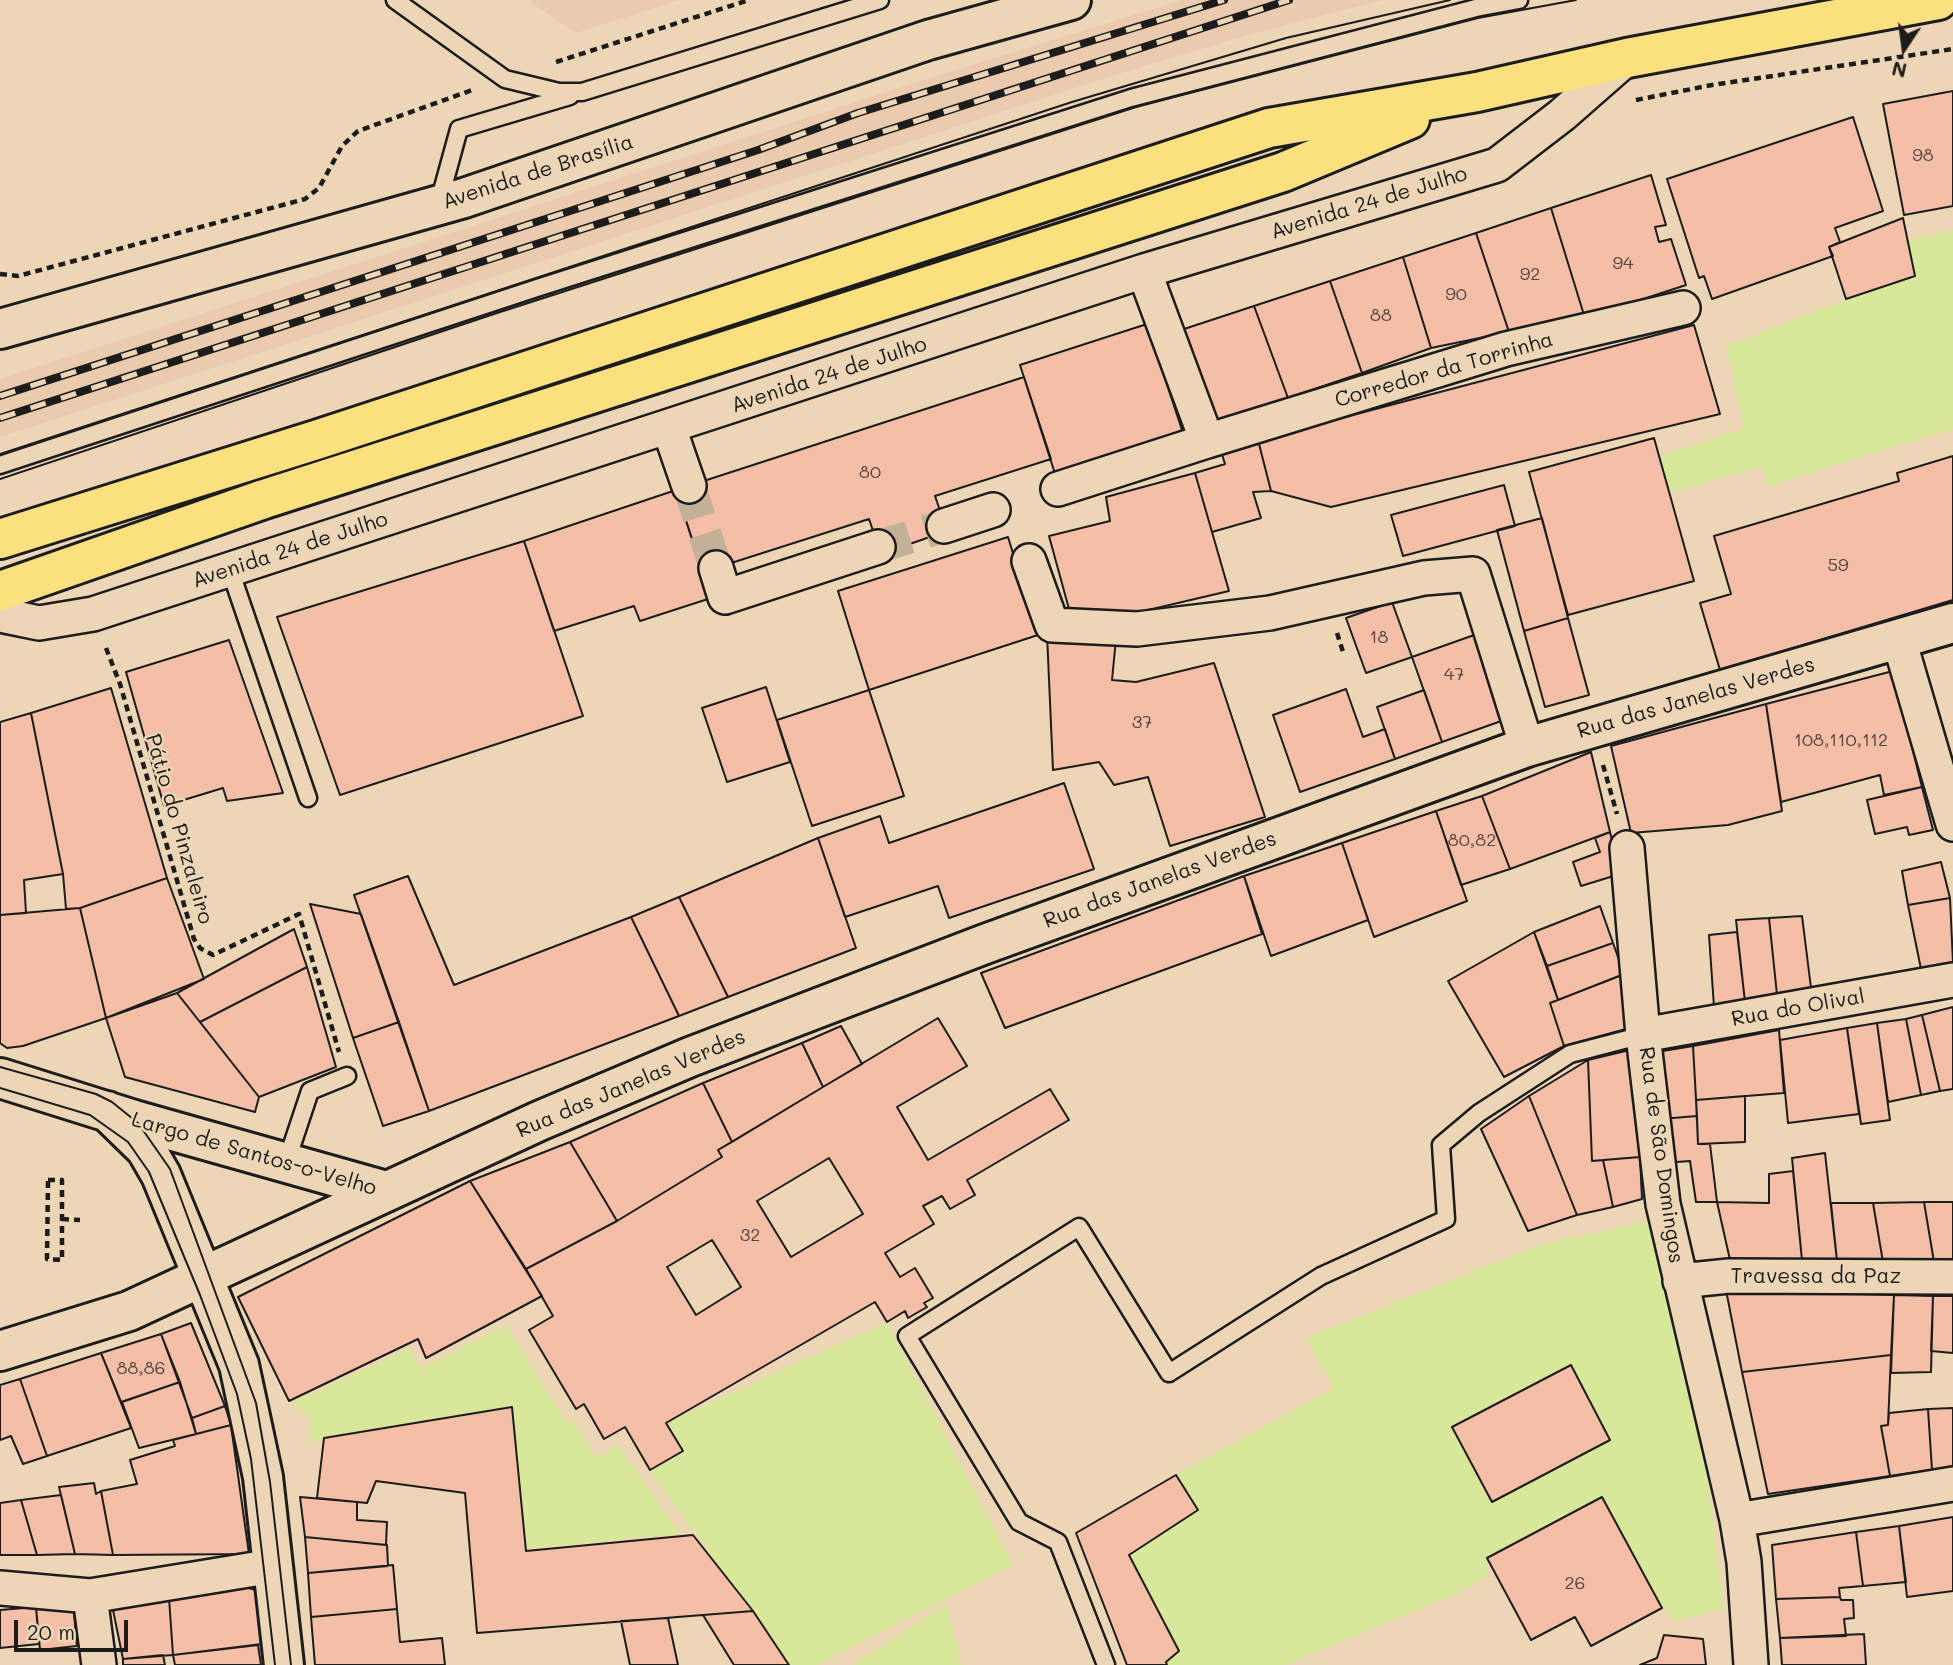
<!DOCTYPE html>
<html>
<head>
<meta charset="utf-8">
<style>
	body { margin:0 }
	#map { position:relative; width:1953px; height:1665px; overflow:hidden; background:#ecd6b5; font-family:Mali,sans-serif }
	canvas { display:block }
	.north { position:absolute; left:1869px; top:14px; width:70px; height:70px; -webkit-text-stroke:5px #ecd6b5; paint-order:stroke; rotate:193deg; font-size:19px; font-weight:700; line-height:28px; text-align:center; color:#1c1c1c }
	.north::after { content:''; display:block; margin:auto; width:24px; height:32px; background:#1c1c1c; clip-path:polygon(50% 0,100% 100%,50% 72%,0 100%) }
	.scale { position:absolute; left:14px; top:1620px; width:114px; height:32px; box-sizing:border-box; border:4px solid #1c1c1c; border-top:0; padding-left:9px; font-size:21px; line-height:24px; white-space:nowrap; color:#1c1c1c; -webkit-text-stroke:5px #ecd6b5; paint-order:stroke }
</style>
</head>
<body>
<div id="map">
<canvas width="1953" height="1665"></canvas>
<div class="north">N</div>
<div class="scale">20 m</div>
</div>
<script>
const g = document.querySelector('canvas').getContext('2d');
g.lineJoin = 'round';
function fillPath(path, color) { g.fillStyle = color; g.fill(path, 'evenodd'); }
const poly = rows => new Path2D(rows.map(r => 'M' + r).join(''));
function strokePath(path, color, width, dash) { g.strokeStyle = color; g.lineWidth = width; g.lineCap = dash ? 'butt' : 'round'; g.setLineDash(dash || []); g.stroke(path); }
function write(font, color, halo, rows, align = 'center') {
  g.font = font + ' Mali,sans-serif'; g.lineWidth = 5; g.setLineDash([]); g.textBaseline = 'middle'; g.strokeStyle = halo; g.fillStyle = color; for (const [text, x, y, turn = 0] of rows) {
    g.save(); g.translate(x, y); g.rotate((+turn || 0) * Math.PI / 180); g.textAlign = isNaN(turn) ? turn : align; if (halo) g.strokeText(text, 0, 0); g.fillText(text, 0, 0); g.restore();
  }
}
fillPath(poly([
	[528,0,679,0,576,33],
	[1182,0,1383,0,1255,33,1118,74,0,437,0,379,911,84]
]), '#eacbae');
fillPath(poly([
	[1953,230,1953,429,1767,486,1763,467,1669,492,1659,457,1744,428,1726,346,1846,299,1907,240],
	[1650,1221,1698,1403,1724,1608,1675,1621,1662,1608,1602,1497,1488,1558,1487,1577,1454,1595,1285,1665,1167,1665,1166,1662,1179,1651,1129,1555,1198,1510,1176,1475,1334,1388,1306,1338,1543,1244],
	[887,1322,1013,1565,817,1665,789,1665,650,1470,682,1451,666,1423],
	[506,1325,568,1424,574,1420,597,1458,618,1446,681,1534,527,1549,512,1406,324,1437,311,1445,311,1419,292,1403,409,1348,421,1369],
	[946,1604,962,1665,853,1665]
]), '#d8e79a');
const building = poly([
	[1953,91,1953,206,1904,215,1883,104,1953,91],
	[1853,117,1883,211,1835,228,1840,242,1829,247,1833,256,1712,299,1704,276,1699,278,1667,179,1853,117],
	[1651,175,1666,225,1655,227,1659,242,1671,239,1686,285,1619,307,1584,315,1551,208,1651,175],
	[1551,208,1584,315,1509,332,1476,233,1551,208],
	[1903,218,1915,276,1846,299,1829,247,1903,218],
	[1476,233,1509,332,1431,348,1403,257,1476,233],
	[1403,257,1431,348,1362,373,1330,281,1403,257],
	[1330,281,1362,373,1288,398,1254,306,1330,281],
	[1254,306,1288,398,1214,423,1175,332,1254,306],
	[1147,324,1186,442,1058,483,1020,365,1147,324],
	[1694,325,1720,414,1331,507,1271,491,1258,440,1694,325],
	[1024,377,1051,459,935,496,947,531,881,554,869,519,703,572,676,490,1024,377],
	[1654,438,1694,581,1568,615,1529,472,1654,438],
	[1258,440,1271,491,1253,492,1261,518,1212,532,1195,473,1225,464,1221,451,1258,440],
	[1953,456,1953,600,1720,670,1700,603,1731,594,1714,536,1899,481,1897,473,1953,456],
	[1195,473,1229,591,1148,610,1146,616,1072,620,1049,536,1110,521,1106,497,1195,473],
	[1504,485,1515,526,1403,556,1391,515,1504,485],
	[676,490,711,598,640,621,634,606,554,631,524,541,676,490],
	[1542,518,1568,618,1524,631,1497,530,1542,518],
	[1008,537,1038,635,869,690,838,591,1008,537],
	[524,541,583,716,340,795,277,617,524,541],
	[1392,602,1412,657,1366,673,1346,618,1392,602],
	[1568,618,1589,695,1545,707,1524,631,1568,618],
	[1047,634,1116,639,1112,680,1136,682,1214,663,1265,817,1170,846,1148,777,1114,785,1099,762,1053,770,1047,634],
	[1477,634,1507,719,1442,742,1412,657,1477,634],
	[229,640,283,793,227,801,223,788,164,806,126,672,229,640],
	[1893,671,1922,787,1884,795,1880,775,1781,802,1766,704,1893,671],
	[766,687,790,762,727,782,702,708,766,687],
	[111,688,167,878,80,908,66,909,63,874,31,713,111,688],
	[1346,689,1363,737,1385,729,1395,759,1300,792,1273,715,1346,689],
	[869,690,904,796,812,826,777,720,869,690],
	[1424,690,1442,742,1395,759,1377,707,1424,690],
	[1766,704,1782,811,1728,825,1631,833,1611,746,1766,704],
	[31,713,63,874,24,880,26,913,0,915,0,722,31,713],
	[1591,752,1610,832,1510,869,1482,796,1591,752],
	[1064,783,1094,869,949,918,938,886,845,917,818,838,880,816,889,843,1064,783],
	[1922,787,1933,830,1909,835,1907,827,1875,834,1867,800,1922,787],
	[1482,796,1510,869,1461,885,1436,811,1482,796],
	[1436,811,1467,901,1374,937,1342,843,1436,811],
	[1610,832,1620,874,1581,886,1573,862,1600,852,1595,838,1610,832],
	[818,838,856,948,728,997,679,897,818,838],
	[1342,843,1368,920,1271,956,1244,876,1342,843],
	[1941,862,1950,898,1908,905,1902,871,1941,862],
	[408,876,454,985,631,917,679,1016,429,1111,354,895,408,876],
	[1244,876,1262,934,1005,1028,981,973,1244,876],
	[167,878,204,979,106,1018,80,908,167,878],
	[679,897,728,997,679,1016,631,917,679,897],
	[1950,898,1953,963,1921,969,1908,905,1950,898],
	[310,904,361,914,399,1022,353,1038,310,904],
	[1600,906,1613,943,1547,966,1534,932,1600,906],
	[80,908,106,1018,23,1046,7,1048,0,1043,0,915,80,908],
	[1802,916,1811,988,1777,995,1769,918,1802,916],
	[1769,918,1777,995,1745,1002,1736,920,1769,918],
	[294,929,307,967,200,1022,177,993,294,929],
	[1534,932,1558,1000,1550,1003,1564,1046,1504,1077,1448,981,1534,932],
	[1737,932,1745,1002,1714,1007,1709,935,1737,932],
	[1613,943,1624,974,1558,1000,1547,966,1613,943],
	[307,967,336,1067,259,1097,200,1022,307,967],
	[1635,970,1637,1026,1564,1046,1550,1003,1635,970],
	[177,993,259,1097,255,1112,125,1077,106,1018,177,993],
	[1953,1007,1953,1089,1940,1091,1922,1015,1953,1007],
	[1922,1015,1940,1091,1921,1095,1906,1019,1922,1015],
	[938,1018,967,1066,897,1107,928,1160,1050,1089,1069,1120,967,1180,975,1195,950,1209,942,1196,923,1206,934,1224,885,1253,900,1277,915,1268,933,1298,924,1303,927,1307,908,1318,905,1311,887,1322,875,1302,666,1423,683,1451,650,1470,625,1427,604,1439,584,1404,576,1409,529,1330,553,1316,526,1269,617,1221,722,1157,718,1150,938,1018],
	[829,1158,863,1214,791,1257,757,1201,829,1158],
	[712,1240,741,1287,696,1315,667,1267,712,1240],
	[1906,1019,1921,1095,1888,1102,1877,1023,1906,1019],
	[399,1022,429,1111,383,1126,353,1038,399,1022],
	[1877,1023,1890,1120,1861,1124,1847,1028,1877,1023],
	[841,1026,862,1064,823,1087,802,1043,841,1026],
	[1847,1028,1859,1114,1788,1123,1780,1040,1847,1028],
	[1779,1030,1784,1093,1696,1100,1693,1046,1779,1030],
	[802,1043,823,1087,732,1142,703,1083,802,1043],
	[1693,1046,1697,1116,1661,1119,1657,1052,1693,1046],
	[1638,1048,1640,1157,1592,1161,1588,1060,1638,1048],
	[1588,1060,1592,1161,1603,1160,1613,1207,1577,1215,1529,1096,1588,1060],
	[703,1083,732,1142,718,1150,722,1157,617,1221,570,1142,703,1083],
	[1529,1096,1577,1215,1528,1231,1481,1129,1529,1096],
	[1745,1096,1745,1142,1698,1144,1696,1100,1745,1096],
	[1697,1116,1698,1144,1710,1144,1717,1202,1696,1202,1690,1161,1663,1163,1661,1119,1697,1116],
	[570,1142,617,1221,526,1269,470,1181,570,1142],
	[1825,1153,1837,1261,1802,1260,1792,1158,1825,1153],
	[1640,1157,1642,1199,1613,1207,1603,1160,1640,1157],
	[1793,1171,1802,1260,1730,1260,1717,1202,1769,1203,1769,1174,1793,1171],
	[470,1181,542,1296,426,1358,418,1339,289,1401,238,1297,470,1181],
	[1924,1202,1953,1202,1953,1262,1934,1262,1924,1202],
	[1924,1202,1934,1262,1883,1262,1873,1203,1924,1202],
	[1831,1203,1873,1203,1883,1262,1837,1261,1831,1203],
	[1726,1290,1894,1295,1891,1355,1742,1372,1726,1290],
	[1894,1295,1933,1296,1931,1372,1891,1373,1894,1295],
	[1933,1296,1953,1296,1953,1353,1931,1351,1933,1296],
	[191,1323,225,1406,192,1418,161,1334,191,1323],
	[161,1334,180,1382,121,1402,101,1353,161,1334],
	[101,1353,131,1428,47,1456,20,1379,101,1353],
	[1891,1355,1888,1425,1881,1426,1890,1476,1768,1494,1742,1372,1891,1355],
	[1571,1365,1610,1440,1492,1502,1452,1427,1571,1365],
	[20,1379,47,1456,23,1464,11,1436,0,1440,0,1385,20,1379],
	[180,1382,196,1434,139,1448,122,1402,180,1382],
	[225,1406,231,1425,196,1434,192,1418,225,1406],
	[512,1407,526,1551,693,1535,753,1611,477,1633,465,1493,376,1481,367,1503,317,1498,324,1438,512,1407],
	[1953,1408,1953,1467,1932,1470,1928,1409,1953,1408],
	[1928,1409,1932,1470,1890,1476,1881,1426,1888,1425,1889,1413,1928,1409],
	[231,1425,249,1554,113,1555,101,1491,137,1484,130,1460,175,1446,173,1440,231,1425],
	[1176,1475,1198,1510,1129,1555,1179,1651,1166,1662,1167,1665,1127,1665,1076,1533,1176,1475],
	[94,1483,96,1494,101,1491,113,1555,75,1554,59,1487,94,1483],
	[61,1495,75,1554,37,1555,21,1500,61,1495],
	[300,1497,357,1502,357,1520,387,1522,386,1545,305,1537,300,1497],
	[1602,1497,1662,1608,1591,1646,1575,1617,1531,1640,1487,1558,1602,1497],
	[21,1500,37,1555,0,1555,0,1503,21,1500],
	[1953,1517,1953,1591,1907,1597,1899,1526,1953,1517],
	[1899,1526,1906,1582,1863,1586,1856,1532,1899,1526],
	[1856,1532,1863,1586,1839,1588,1840,1597,1776,1599,1772,1545,1856,1532],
	[305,1537,387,1545,388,1566,308,1573,305,1537],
	[393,1565,397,1609,311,1617,308,1573,393,1565],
	[226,1582,256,1590,262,1644,173,1655,169,1598,226,1582],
	[1840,1597,1841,1600,1853,1600,1854,1618,1844,1619,1846,1636,1780,1638,1776,1599,1840,1597],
	[169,1598,173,1655,123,1659,112,1605,169,1598],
	[73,1603,77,1646,40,1650,36,1607,73,1603],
	[36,1607,39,1644,0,1648,0,1610,36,1607],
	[397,1609,400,1642,442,1638,445,1665,315,1665,311,1617,397,1609],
	[753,1611,789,1665,734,1665,703,1615,753,1611],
	[668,1618,678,1665,630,1665,621,1621,668,1618],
	[1864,1634,1866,1665,1782,1665,1780,1638,1864,1634],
	[1664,1635,1703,1639,1706,1665,1640,1665,1657,1658,1664,1635],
	[258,1645,261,1665,175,1665,173,1655,258,1645],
	[163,1655,165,1665,123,1665,123,1659,163,1655]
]);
fillPath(building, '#f4bea7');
strokePath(building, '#1c1c1c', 2);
strokePath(poly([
	[689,486,716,568],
	[878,547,944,526]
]), '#c2b196', 33, [33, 17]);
const lane = poly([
	[395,0,505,79,559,92,582,92,880,0],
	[439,202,459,129,570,96],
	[0,465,537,288,1131,98,1476,8,1519,0],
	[230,570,308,798],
	[286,1163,310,1091,347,1076],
	[1106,1665,1058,1542,1019,1522,907,1336,1079,1227,1169,1373,1321,1276,1446,1219,1441,1145,1479,1113,1570,1054,1643,1035]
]);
const street = poly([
	[669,428,689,486],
	[1207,441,1506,349,1683,308],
	[1058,489,1207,441,1144,271],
	[944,526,993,510],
	[1029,561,1052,625,1137,629,1270,613,1424,578,1473,574,1527,747],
	[716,568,725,597,878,547],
	[0,615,39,623,93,614,1144,271,1497,165,1562,115,1627,58],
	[1899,640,1953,824],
	[1627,848,1643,1035,1663,1204,1737,1520,1744,1562,1751,1665],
	[1643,1035,1953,980],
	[1680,1281,1729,1276,1953,1277],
	[1737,1520,1953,1484],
	[0,1588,90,1596,273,1566],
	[90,1596,99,1665]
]);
const secondary = poly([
	[0,329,464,198,928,40,1071,0],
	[0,1078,134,1120,386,1191],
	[107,1111,146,1149,161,1175,239,1365,263,1477,284,1665],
	[0,1351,129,1311,539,1121,690,1057,985,944,1527,747,1953,623]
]);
const primary = poly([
	[0,539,316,440,1269,128,1477,92,1627,58,1938,0],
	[0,591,264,499,1283,172,1410,119]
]);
strokePath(lane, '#1c1c1c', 21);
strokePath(street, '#1c1c1c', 38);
strokePath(secondary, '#1c1c1c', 44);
strokePath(primary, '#1c1c1c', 44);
strokePath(poly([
	[556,62,749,0],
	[1636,100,1712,85,1953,49],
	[0,274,18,276,305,199,319,188,342,146,358,131,475,89],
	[1337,633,1343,652],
	[106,648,120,684,194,939,200,948,213,955,299,914,339,1052],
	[1603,765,1617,814],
	[48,1180,62,1180,62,1260,47,1259,48,1180],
	[62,1219,80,1220]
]), '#1c1c1c', 4.5, [7, 5]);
strokePath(lane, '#ecd6b5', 16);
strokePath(street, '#ecd6b5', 33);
strokePath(secondary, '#ecd6b5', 38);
strokePath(primary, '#fbe080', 38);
strokePath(poly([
	[0,454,1072,102,1286,38,1450,0],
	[0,479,491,315,1136,107,1478,18,1576,0],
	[0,1067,96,1094,112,1102,138,1123,170,1169,256,1403,270,1482,291,1665],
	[0,1088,90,1115,128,1142,149,1172,200,1295,237,1394,251,1459,275,1665]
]), '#1c1c1c', 2);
const rail = poly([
	[0,396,758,150,858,113,1224,0],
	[0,418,1289,0]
]);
strokePath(rail, '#1c1c1c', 8);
strokePath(rail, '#ecd6b5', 5, [16]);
write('18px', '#52443f', null, [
	["98",1923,155],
	["94",1623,263],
	["92",1530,274],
	["90",1456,294],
	["88",1381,315],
	["80",870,472],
	["59",1838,565],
	["18",1379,637],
	["47",1454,674],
	["37",1142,722],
	["108,110,112",1841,740],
	["80,82",1472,840],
	["32",750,1235],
	["88,86",141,1368],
	["26",1575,1583]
]);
write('21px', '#1c1c1c', '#ecd6b5', [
	["Avenida de Brasília",538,172,-18],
	["Avenida 24 de Julho",1369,203,-17],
	["Corredor da Torrinha",1444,370,-16],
	["Avenida 24 de Julho",829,375,-18],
	["Avenida 24 de Julho",290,550,-18],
	["Rua das Janelas Verdes",1696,698,-16],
	["Pátio do Pinzaleiro",179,829,74],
	["Rua das Janelas Verdes",1160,880,-20],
	["Rua do Olival",1798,1008,-10],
	["Rua das Janelas Verdes",631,1084,-23],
	["Largo de Santos-o-Velho",254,1154,16],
	["Rua de São Domingos",1661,1155,82],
	["Travessa da Paz",1816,1277]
]);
</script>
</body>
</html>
